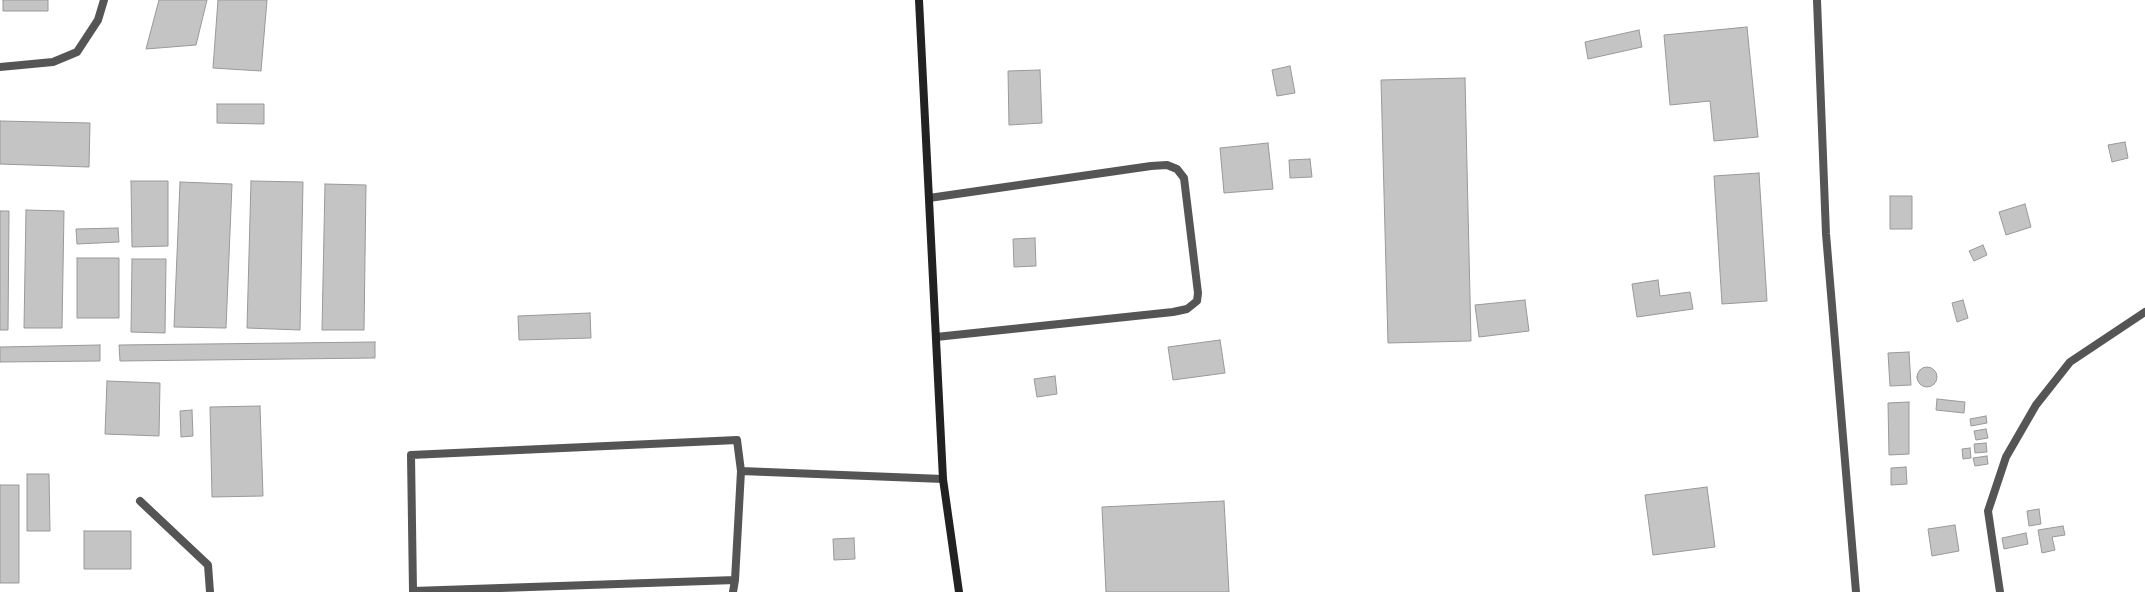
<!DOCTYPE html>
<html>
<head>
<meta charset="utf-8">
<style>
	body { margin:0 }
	canvas { display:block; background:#fff }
</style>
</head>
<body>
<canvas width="2145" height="592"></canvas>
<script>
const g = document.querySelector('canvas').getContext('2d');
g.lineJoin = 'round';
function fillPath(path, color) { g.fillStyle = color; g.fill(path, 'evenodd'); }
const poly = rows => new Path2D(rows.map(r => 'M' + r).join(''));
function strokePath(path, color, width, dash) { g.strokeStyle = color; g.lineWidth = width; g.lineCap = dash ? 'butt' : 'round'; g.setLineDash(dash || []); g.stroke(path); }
const building = poly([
	[3,0,48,0,48,11,3,11,3,0],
	[159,0,207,0,196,45,146,49,159,0],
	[218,0,267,0,261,71,213,68,218,0],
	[1747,27,1758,137,1714,141,1710,101,1670,105,1664,35,1747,27],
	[1639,30,1642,47,1588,59,1585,42,1639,30],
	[1290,66,1295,93,1277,96,1272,70,1290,66],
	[1040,70,1042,123,1009,125,1008,71,1040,70],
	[1465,78,1471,341,1388,343,1381,80,1465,78],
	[217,104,264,104,264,124,217,123,217,104],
	[0,121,90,123,89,167,0,164,0,121],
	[2125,142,2128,158,2112,162,2108,145,2125,142],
	[1268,143,1273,189,1224,193,1220,148,1268,143],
	[1310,159,1312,177,1290,178,1289,160,1310,159],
	[1759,173,1767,301,1722,304,1714,176,1759,173],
	[131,181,168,181,168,246,132,247,131,181],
	[251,181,303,182,300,330,247,328,251,181],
	[180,182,232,184,226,328,174,327,180,182],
	[325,184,366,185,364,330,322,330,325,184],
	[1890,196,1912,196,1912,229,1890,229,1890,196],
	[2025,204,2031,227,2006,235,1999,212,2025,204],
	[26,210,64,211,62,328,24,328,26,210],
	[0,211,9,211,8,330,0,330,0,211],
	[118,228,119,242,77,244,76,229,118,228],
	[1035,238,1036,266,1014,267,1013,239,1035,238],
	[1983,245,1987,255,1974,261,1969,251,1983,245],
	[77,258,119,258,119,318,77,318,77,258],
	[132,259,166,259,165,333,131,332,132,259],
	[1658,280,1660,296,1690,292,1693,309,1637,317,1632,284,1658,280],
	[1525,300,1529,331,1479,337,1475,305,1525,300],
	[1963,300,1968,318,1957,322,1952,303,1963,300],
	[590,313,591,338,519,340,518,316,590,313],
	[1220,340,1225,373,1173,380,1168,347,1220,340],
	[375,342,375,358,120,361,119,345,375,342],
	[100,345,100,361,0,362,0,347,100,345],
	[1909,352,1911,385,1890,386,1888,353,1909,352],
	'1917 377a10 10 0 1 1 20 0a10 10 0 1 1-20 0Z',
	[1055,376,1057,394,1037,397,1034,379,1055,376],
	[107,381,160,383,159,436,105,434,107,381],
	[1937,399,1965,402,1964,413,1936,410,1937,399],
	[1909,402,1909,454,1889,455,1888,403,1909,402],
	[260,406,263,496,212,497,210,407,260,406],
	[192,410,193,436,181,437,180,411,192,410],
	[1986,416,1987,423,1971,426,1970,419,1986,416],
	[1986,429,1988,438,1976,440,1974,431,1986,429],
	[1986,443,1987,452,1975,453,1974,444,1986,443],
	[1970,448,1971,458,1963,459,1962,449,1970,448],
	[1987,456,1988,464,1975,466,1973,458,1987,456],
	[1906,467,1907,484,1891,485,1891,468,1906,467],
	[27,474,49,474,50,531,27,531,27,474],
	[0,485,19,485,19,583,0,583,0,485],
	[1707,487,1715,547,1653,555,1645,495,1707,487],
	[1224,501,1229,592,1106,592,1102,507,1224,501],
	[2039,509,2041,524,2029,526,2027,511,2039,509],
	[1955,525,1959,551,1932,556,1928,529,1955,525],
	[2063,526,2065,535,2052,537,2055,550,2042,553,2038,530,2063,526],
	[84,531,131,531,131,569,84,569,84,531],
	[2026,533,2028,544,2004,549,2002,538,2026,533],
	[854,538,855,559,834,560,833,539,854,538]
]);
fillPath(building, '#c4c4c4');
strokePath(building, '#999', 1);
strokePath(poly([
	[929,198,1151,166,1167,165,1177,169,1184,178,1198,293,1197,301,1187,309,1173,312,936,337],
	[741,471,943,479],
	[140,501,208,565,210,592],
	[733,592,735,580,741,471,737,440,411,455,413,591,735,580]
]), '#555', 8);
strokePath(poly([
	[1817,0,1826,234,1856,592],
	[0,67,53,62,77,52,98,20,104,0],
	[2000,592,1988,511,2006,457,2036,405,2070,362,2145,312]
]), '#555', 8);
strokePath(poly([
	[919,0,943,479,959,592]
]), '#222', 8);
</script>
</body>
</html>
